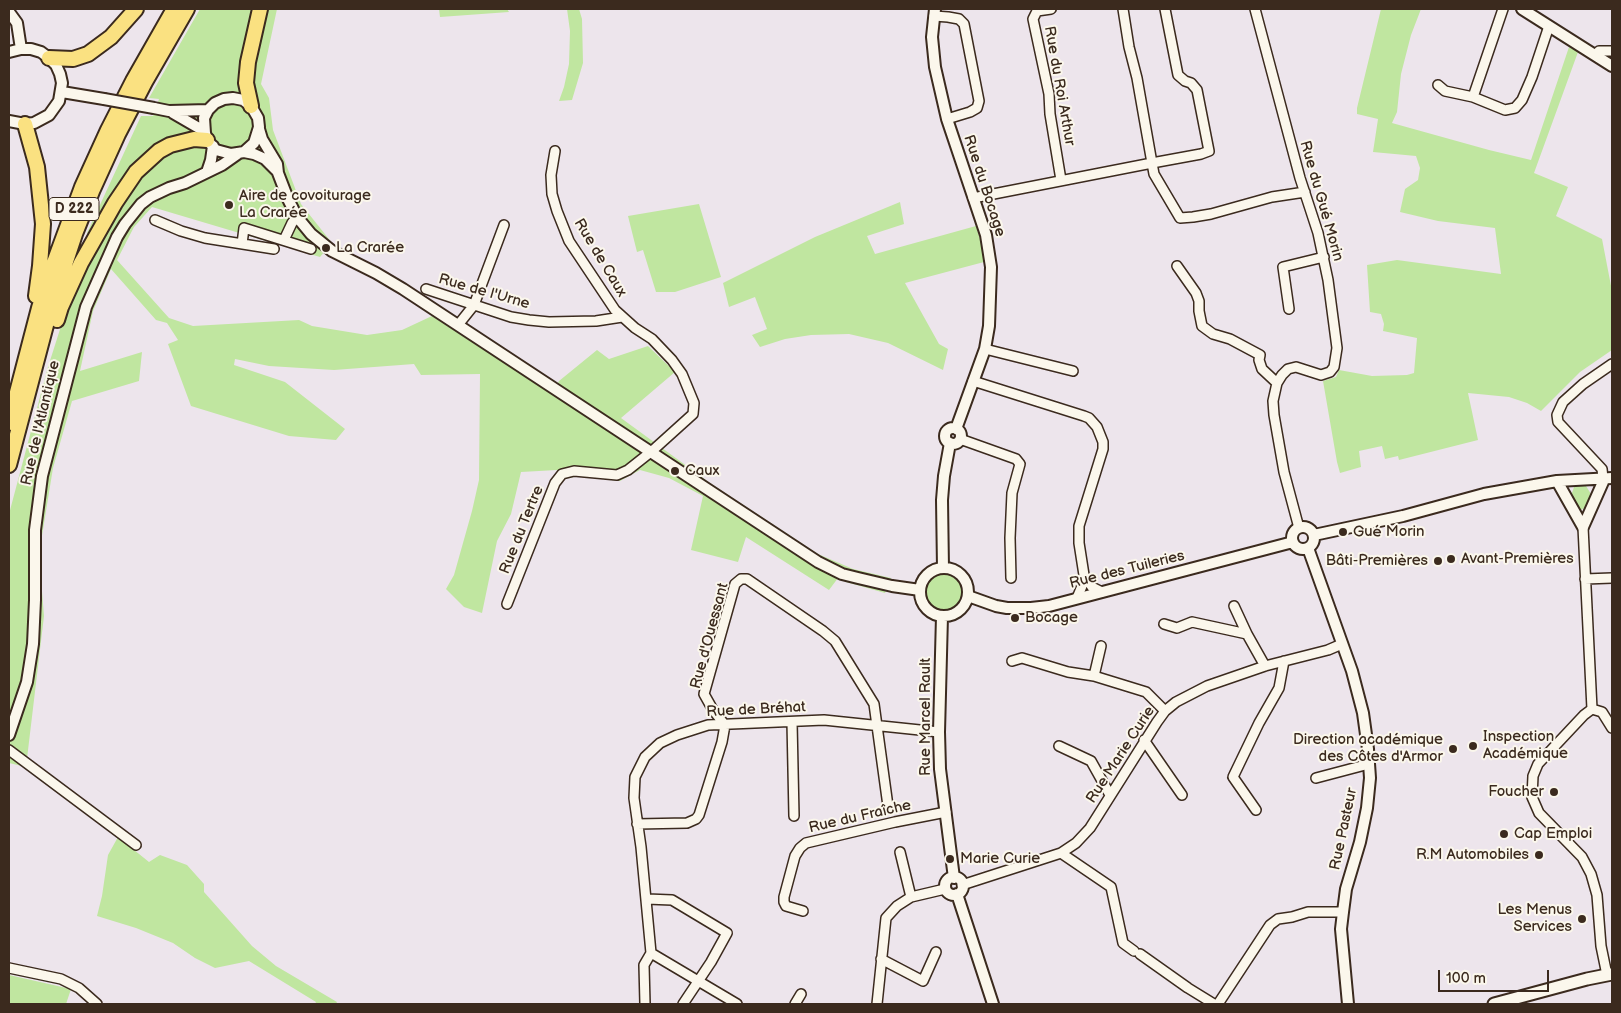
<!DOCTYPE html>
<html>
<head>
<meta charset="utf-8">
<style>
	body { margin:0 }
	#map { position:relative; width:1621px; height:1013px; overflow:hidden; background:#ede5ec; font-family:"Balsamiq Sans",sans-serif }
	canvas { display:block }
	.frame { position:absolute; inset:0; border:10px solid #3b2a1e; pointer-events:none }
	.scale { position:absolute; left:1438px; top:970px; width:111px; height:22px; box-sizing:border-box; border:2px solid #3b2a1e; border-top:0; padding-left:6px; font-size:15px; line-height:18px; white-space:nowrap; color:#3b2a1e; -webkit-text-stroke:4px #fbf7ec; paint-order:stroke }
</style>
</head>
<body>
<div id="map">
<canvas width="1621" height="1013"></canvas>
<div class="frame"></div>
<div class="scale">100 m</div>
</div>
<script>
const g = document.querySelector('canvas').getContext('2d');
g.lineJoin = 'round';
function fillPath(path, color) { g.fillStyle = color; g.fill(path, 'evenodd'); }
const poly = rows => new Path2D(rows.map(r => 'M' + r).join(''));
function strokePath(path, color, width, dash) { g.strokeStyle = color; g.lineWidth = width; g.lineCap = dash ? 'butt' : 'round'; g.setLineDash(dash || []); g.stroke(path); }
function write(font, color, halo, rows, align = 'center') {
  g.font = font + ' "Balsamiq Sans",sans-serif'; g.lineWidth = 4; g.setLineDash([]); g.textBaseline = 'middle'; g.strokeStyle = halo; g.fillStyle = color; for (const [text, x, y, turn = 0] of rows) {
    g.save(); g.translate(x, y); g.rotate((+turn || 0) * Math.PI / 180); g.textAlign = isNaN(turn) ? turn : align; if (halo) g.strokeText(text, 0, 0); g.fillText(text, 0, 0); g.restore();
  }
}
fillPath(poly([
	[200,9,277,9,261,84,269,98,273,130,301,204,332,243,320,257,152,207,134,227,117,260,169,318,193,326,299,320,312,326,367,335,402,330,432,316,552,394,559,381,597,350,609,359,648,346,675,372,621,418,710,483,818,554,853,569,891,578,885,593,846,582,838,578,829,590,746,537,738,562,691,550,703,496,669,478,640,470,620,481,579,476,564,479,557,470,521,472,511,514,497,541,482,613,464,607,446,589,454,575,472,511,479,480,480,374,421,375,414,364,334,370,269,366,235,359,234,365,285,382,345,429,336,440,289,436,191,406,168,344,178,340,167,323,156,320,111,269,93,311,80,371,142,352,139,381,72,401,53,468,39,554,44,616,26,767,9,763,9,514,48,367,69,301,94,254,87,233,141,116,153,116,159,99,149,98],
	[439,9,507,9,509,12,440,17],
	[567,9,579,9,582,19,583,63,572,100,559,101,564,87,569,64,570,31],
	[1381,9,1421,9,1411,35,1401,74,1397,112,1392,123,1489,150,1531,160,1569,47,1578,52,1534,173,1568,187,1556,216,1602,239,1612,291,1612,350,1580,372,1541,411,1527,403,1509,397,1468,393,1478,440,1399,460,1398,456,1385,459,1382,446,1359,451,1361,467,1340,473,1337,462,1323,381,1336,377,1339,370,1372,376,1407,375,1414,373,1417,338,1383,331,1384,324,1381,314,1370,312,1367,265,1397,260,1501,274,1495,228,1438,221,1400,212,1405,189,1418,180,1420,168,1416,156,1373,152,1378,119,1357,114,1357,108],
	[900,202,904,224,867,236,875,254,976,226,983,249,984,262,905,283,939,344,948,349,943,370,888,343,849,334,811,335,785,339,760,347,752,335,767,329,755,297,729,307,723,283,815,237],
	[699,204,721,277,675,292,656,292,643,250,637,252,628,216],
	[1580,484,1586,486,1591,494,1586,507,1581,510,1577,508,1571,496,1574,487],
	'926 592a18 18 0 1 1 36 0a18 18 0 1 1-36 0Z',
	[118,837,149,862,160,855,187,865,204,884,204,892,252,946,276,966,337,1002,336,1004,315,1004,316,1002,249,961,215,968,195,958,173,943,136,928,97,916,102,896,108,855],
	[9,975,71,989,66,1004,9,1004]
]), '#c0e6a0');
const minor = poly([
	[1051,9,1037,11,1033,19,1049,94,1050,114,1061,180],
	[1123,9,1129,47,1137,78,1152,163,1201,154,1209,151,1197,90,1191,83,1185,81,1178,75,1165,9],
	[1255,9,1300,178,1318,233,1328,280,1337,348,1334,367,1330,372,1321,375,1296,367,1288,369,1282,375,1277,383,1273,401,1274,415,1284,472,1299,528],
	[934,16,948,17,959,19,964,24,979,101,977,108,970,112,947,119],
	[1595,55,1599,51,1612,51],
	[1438,85,1445,91,1473,97,1505,110,1515,108,1522,100,1532,77,1549,26],
	[1473,97,1503,9],
	[973,198,1152,163,1154,174,1180,218,1193,217,1211,214,1272,197,1305,192],
	[155,220,181,231,205,238,274,249],
	[284,240,292,223,297,217],
	[242,244,244,228,311,249],
	[1177,266,1196,293,1199,301,1199,311,1202,326,1213,334,1230,339,1260,355,1259,360,1262,369,1277,383],
	[426,289,511,317,529,320,549,322,596,321,622,317],
	[1289,309,1283,267,1324,257],
	[458,325,474,305,504,225],
	[985,349,1073,371],
	[973,381,1084,416,1089,418,1097,427,1103,442,1103,449,1079,526,1079,543,1084,575,1092,587,1102,592],
	[960,439,1016,459,1020,464,1012,493,1010,538,1011,578],
	[1603,478,1602,469,1558,422,1557,415,1563,402,1583,384,1612,364],
	[1583,527,1592,709,1584,715,1538,764,1533,776,1532,797,1539,813,1582,857,1591,874,1597,895,1601,946,1607,975],
	[1585,579,1612,578],
	[1077,598,1082,586,1084,575],
	[507,604,555,483,562,474,574,471,617,475,628,470,652,451,693,414,694,403,682,374,672,360,652,339,635,328,615,310,569,241,557,211,552,194,551,175,555,151],
	[1234,606,1247,634],
	[1164,624,1177,628,1192,622,1247,634,1265,666],
	[1012,661,1022,658,1068,672,1094,676,1146,692,1165,711],
	[1094,676,1101,646],
	[1592,709,1602,712,1612,728],
	[792,722,794,816],
	[1144,740,1182,795],
	[1059,746,1091,761,1110,795],
	[9,750,136,845],
	[1316,778,1369,764],
	[1256,810,1233,777,1259,723,1279,688,1284,661],
	[637,824,687,823,696,819,699,815,722,742,725,725,713,710,704,694,735,584,741,579,747,579,823,631,835,641,874,704,888,806],
	[900,852,911,897],
	[1061,853,1111,887,1123,943,1134,951],
	[962,885,1061,853,1076,843,1090,828,1157,722,1165,711,1176,702,1207,686,1265,666,1328,650,1342,644],
	[647,899,672,900,727,933,711,962,683,1004],
	[803,911,786,906,784,902,784,897,795,856,800,848,806,843,895,822,946,812],
	[1140,954,1188,988,1214,1004],
	[881,959,923,981,936,952],
	[9,968,61,979,79,988,97,1004],
	[645,1004,644,965,651,953],
	[737,1004,651,953,641,847,634,798,635,777,645,757,660,743,677,735,708,725,824,720,939,732],
	[795,1004,801,994],
	[877,1004,886,918,897,906,911,897,945,889],
	[1218,1004,1270,925,1278,919,1292,917,1308,912,1343,912]
]);
const tertiary = poly([
	[935,9,932,37,935,67,947,119,986,235,991,267,989,326,985,349,956,429],
	[1522,9,1612,66],
	[9,12,17,23,21,49],
	[9,52,21,49,31,49,41,52,49,58,56,65,60,74,62,83,59,101,49,115,34,123,25,124,9,121],
	[62,92,104,99],
	[154,108,169,111,208,110,215,103,224,99,233,98,243,100,251,106,258,118,259,127,254,143,244,152,231,154,216,150,207,140,205,133,204,118,208,110],
	[173,113,204,131],
	[259,129,262,139,277,164,278,173,288,199,297,217,311,234,332,251,376,273,403,289,818,562,842,574,858,578,892,586,920,590],
	[244,152,254,154,265,159,276,170],
	[207,172,211,160,213,146],
	'945 436a8 8 0 1 1 16 0a8 8 0 1 1-16 0Z',
	[1557,481,1583,527],
	[1583,527,1603,482,1603,478],
	'1292 538a11 11 0 1 1 22 0a11 11 0 1 1-22 0Z',
	[1314,535,1403,516,1484,494,1557,481,1612,478],
	[1308,548,1352,671,1363,713,1368,749,1370,778,1367,808,1360,842,1346,889,1343,912,1341,929,1348,1004],
	[943,568,942,500,944,476,950,443],
	'920 592a24 24 0 1 1 48 0a24 24 0 1 1-48 0Z',
	[968,596,996,606,1007,608,1031,608,1049,606,1293,542],
	[942,616,939,732,940,769,954,878],
	[9,735,27,682,33,644,35,600,35,530,42,476,86,307,117,237,125,224,141,204,150,197,169,188,185,183,222,165,239,153],
	'945 886a9 9 0 1 1 18 0a9 9 0 1 1-18 0Z',
	[957,894,993,1004]
]);
const secondary = poly([
	[1494,1004,1587,979,1612,974]
]);
const trunk = poly([
	[49,58,73,59,88,54,111,37,136,9],
	[251,106,246,83,248,62,260,9],
	[25,124,37,167,43,224,40,266,36,296],
	[57,320,61,307,81,263,115,203,136,172,159,151,170,145,194,139,207,140],
	[9,423,39,308,51,271,82,187,108,130,133,81,174,9],
	[9,465,50,310,75,234,93,189,118,134,145,82,187,9]
]);
strokePath(minor, '#3b2a1e', 12);
strokePath(tertiary, '#3b2a1e', 14);
strokePath(secondary, '#3b2a1e', 15);
strokePath(trunk, '#3b2a1e', 18);
strokePath(minor, '#fbf7ec', 9);
strokePath(tertiary, '#fbf7ec', 10);
strokePath(secondary, '#fbf7ec', 11);
strokePath(trunk, '#fae181', 14);
const tertiaryBridge = poly([
	[104,99,154,108]
]);
strokePath(tertiaryBridge, '#3b2a1e', 14, []);
strokePath(tertiaryBridge, '#fbf7ec', 10);
for (const [x, y, r, color] of [
	[229,205,5,"#3b2a1e"],
	[326,248,5,"#3b2a1e"],
	[675,471,5,"#3b2a1e"],
	[1343,532,5,"#3b2a1e"],
	[1451,559,5,"#3b2a1e"],
	[1438,561,5,"#3b2a1e"],
	[1015,618,5,"#3b2a1e"],
	[1473,746,5,"#3b2a1e"],
	[1453,749,5,"#3b2a1e"],
	[1554,792,5,"#3b2a1e"],
	[1504,834,5,"#3b2a1e"],
	[1539,855,5,"#3b2a1e"],
	[950,859,5,"#3b2a1e"],
	[1582,919,5,"#3b2a1e"]
]) { const dot = new Path2D(); dot.arc(x, y, r, 0, 2 * Math.PI); g.fillStyle = color; g.fill(dot); strokePath(dot, '#fbf7ec', 2); }
for (const [x, y, w] of [
	[74,209,50]
]) { const box = new Path2D(); box.roundRect(x - w / 2, y - 11.5, w, 23, 4); g.fillStyle = '#fbf7ec'; g.fill(box); strokePath(box, '#3b2a1e', 1); }
write('bold 14px', '#3b2a1e', null, [
	["D 222",74,209]
]);
write('15px', '#3b2a1e', '#fbf7ec', [
	["Rue du Roi Arthur",1059,86,80],
	["Rue du Bocage",984,186,72],
	["Rue du Gué Morin",1321,201,74],
	["Rue de Caux",600,258,59],
	["Rue de l'Urne",484,292,16],
	["Rue de l'Atlantique",41,423,-77],
	["Rue du Tertre",522,530,-68],
	["Rue des Tuileries",1127,570,-14],
	["Rue d'Ouessant",710,636,-75],
	["Rue de Bréhat",756,710,-3],
	["Rue Marcel Rault",926,717,-90],
	["Rue Marie Curie",1121,755,-57],
	["Rue du Fraîche",860,817,-13],
	["Rue Pasteur",1344,829,-78]
]);
write('15px', '#3b2a1e', '#fbf7ec', [
	["Aire de covoiturage",239,196],
	["La Crarée",239,213],
	["La Crarée",336,248],
	["Caux",685,471],
	["Gué Morin",1353,532],
	["Avant-Premières",1461,559],
	["Bâti-Premières",1428,561,"right"],
	["Bocage",1025,618],
	["Inspection",1483,737],
	["Académique",1483,754],
	["Direction académique",1443,740,"right"],
	["des Côtes d'Armor",1443,757,"right"],
	["Foucher",1544,792,"right"],
	["Cap Emploi",1514,834],
	["R.M Automobiles",1529,855,"right"],
	["Marie Curie",960,859],
	["Les Menus",1572,910,"right"],
	["Services",1572,927,"right"]
], 'left');
</script>
</body>
</html>
